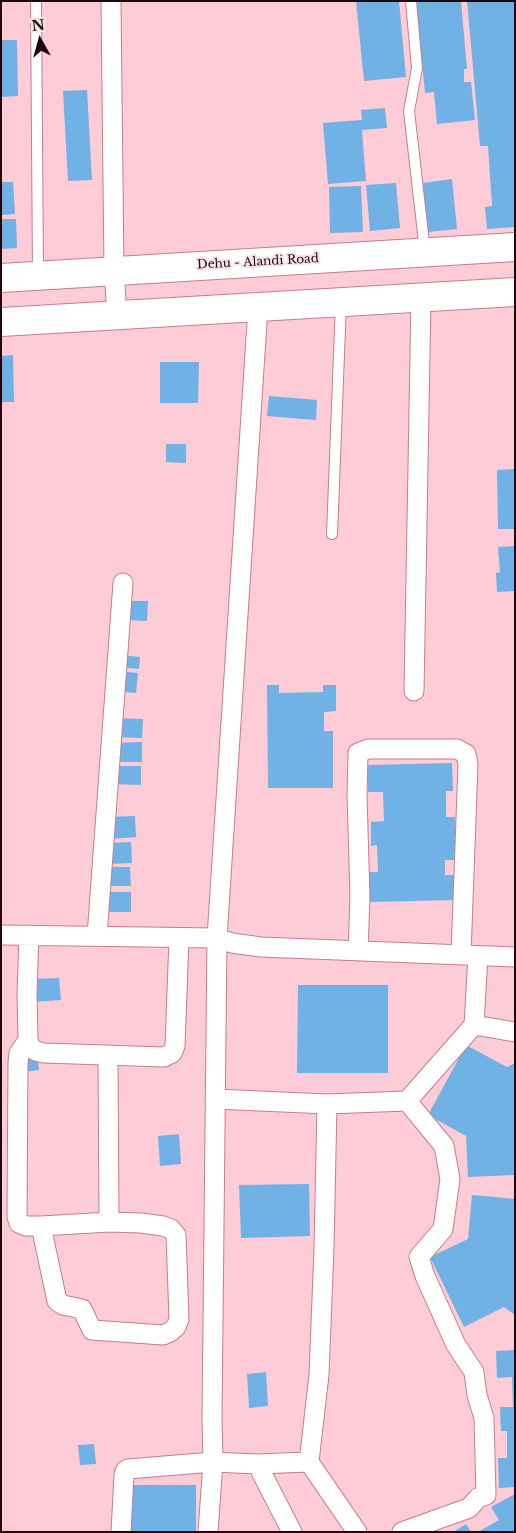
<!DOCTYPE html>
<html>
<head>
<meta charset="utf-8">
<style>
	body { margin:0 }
	#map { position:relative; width:516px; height:1533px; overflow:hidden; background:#feccd6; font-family:"Libre Baskerville",serif }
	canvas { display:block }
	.frame { position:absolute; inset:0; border:2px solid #21060e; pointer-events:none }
	.north { position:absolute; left:15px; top:15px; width:50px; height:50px; -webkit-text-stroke:4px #f5e4e7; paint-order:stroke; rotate:353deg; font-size:14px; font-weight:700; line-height:20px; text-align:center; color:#21060e }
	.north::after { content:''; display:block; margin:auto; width:18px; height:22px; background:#21060e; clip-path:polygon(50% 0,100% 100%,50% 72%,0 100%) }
</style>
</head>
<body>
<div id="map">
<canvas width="516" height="1533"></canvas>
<div class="frame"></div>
<div class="north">N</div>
</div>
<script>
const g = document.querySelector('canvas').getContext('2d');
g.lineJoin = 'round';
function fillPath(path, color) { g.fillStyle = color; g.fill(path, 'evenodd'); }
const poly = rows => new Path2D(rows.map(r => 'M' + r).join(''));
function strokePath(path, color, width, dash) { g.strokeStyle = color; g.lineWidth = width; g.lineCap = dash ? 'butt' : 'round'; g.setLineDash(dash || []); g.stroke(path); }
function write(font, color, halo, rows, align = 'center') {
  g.font = font + ' "Libre Baskerville",serif'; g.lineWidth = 4; g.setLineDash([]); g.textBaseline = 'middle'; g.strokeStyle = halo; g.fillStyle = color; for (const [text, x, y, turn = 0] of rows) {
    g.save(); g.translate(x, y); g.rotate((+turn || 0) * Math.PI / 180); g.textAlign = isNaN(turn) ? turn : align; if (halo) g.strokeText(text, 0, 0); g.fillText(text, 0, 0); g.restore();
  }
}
fillPath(poly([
	[356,1,399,1,406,77,364,81],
	[416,1,461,1,467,69,464,69,464,82,471,82,475,120,437,124,434,92,425,93],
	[467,1,515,1,515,227,487,229,485,207,492,206,488,146,480,146],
	[1,40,17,40,18,96,1,97],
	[87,90,92,180,68,181,63,91],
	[385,108,387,128,362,130,366,181,328,184,323,123,362,120,361,110],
	[452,179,457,229,428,232,423,183],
	[1,182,13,182,15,214,1,215],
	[396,183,400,228,370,231,366,185],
	[361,186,363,232,330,233,329,187],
	[1,219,16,219,17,248,1,249],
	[13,355,14,402,1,402,1,356],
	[160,362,199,362,198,403,160,403],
	[269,396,317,400,316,420,267,416],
	[166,444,186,444,186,463,166,462],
	[515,469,515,529,498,529,497,470],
	[515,546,515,591,497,592,496,573,500,572,498,547],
	[126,601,148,601,147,621,125,620],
	[122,655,140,657,139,669,120,667],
	[117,671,138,673,136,693,115,691],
	[267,685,279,685,279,693,323,692,323,685,336,685,336,711,324,712,324,731,333,731,333,788,268,788],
	[115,718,143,719,142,738,115,737],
	[142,742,142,762,114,762,114,743],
	[452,763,453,791,446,791,446,817,455,817,456,860,445,860,445,875,455,875,455,900,369,902,368,872,378,872,377,845,371,846,371,822,384,821,383,792,368,792,367,765],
	[112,766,141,766,141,785,112,784],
	[135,816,136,837,110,839,108,817],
	[131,842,132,863,108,864,107,843],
	[105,867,130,867,131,886,105,886],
	[103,892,131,892,131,912,103,912],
	[59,978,61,1000,34,1002,32,979],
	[298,985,388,985,388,1073,297,1073],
	[466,1045,507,1067,515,1063,515,1175,468,1177,466,1136,428,1115],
	[37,1056,39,1070,23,1072,22,1058],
	[179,1134,181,1164,160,1166,158,1136],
	[309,1184,310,1236,241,1238,239,1185],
	[472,1195,515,1199,515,1315,504,1307,464,1327,430,1257,468,1239],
	[515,1350,515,1487,499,1488,498,1458,507,1458,507,1431,501,1431,500,1407,513,1407,512,1377,497,1378,496,1351],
	[266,1372,268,1406,249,1408,247,1374],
	[94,1444,96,1464,80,1465,78,1445],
	[128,1485,196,1485,196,1532,128,1532],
	[515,1494,515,1532,478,1532,499,1520,491,1507],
	[466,1524,471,1532,453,1532]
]), '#70b1e6');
const lane = poly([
	[36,1,38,275],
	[411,1,417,68,409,111,425,251],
	[332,534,341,303]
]);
const street = poly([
	[111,1,114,271,117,315],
	[414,691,421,298],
	[1,935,217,938,232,943,261,947,515,957],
	[29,935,27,994,28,1040,31,1048,36,1051,44,1053,164,1057,172,1053,175,1046,179,938],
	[97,936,123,583],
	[358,951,360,897,357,795,358,753,368,749,457,749,466,754,468,764,461,955],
	[474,1025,515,1032],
	[28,1040,19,1053,18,1063,17,1217,19,1223,26,1226,41,1226],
	[108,1055,109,1222],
	[215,1099,327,1104,407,1101,474,1025,478,956],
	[109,1222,141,1223,163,1226,171,1229,176,1235,179,1319,176,1327,170,1332,163,1335,92,1330,82,1309,63,1305,57,1301,41,1226,109,1222],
	[309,1462,357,1532],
	[257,1464,292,1532],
	[121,1532,124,1475,125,1471,128,1469,213,1462,257,1464,309,1462,319,1375,324,1248,327,1104],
	[208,1532,213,1462,212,1418,217,938,258,307],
	[402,1532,469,1508,478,1498,486,1495,484,1418,477,1395,474,1372,456,1345,425,1276,419,1257,443,1229,450,1179,444,1146,407,1101]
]);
const primary = poly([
	[1,278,515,247],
	[1,322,515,292]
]);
strokePath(lane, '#c87c8e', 12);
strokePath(street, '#c87c8e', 21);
strokePath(primary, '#c87c8e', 30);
strokePath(lane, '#fff', 10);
strokePath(street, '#fff', 19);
strokePath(primary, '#fff', 28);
write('12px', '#21060e', '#f5e4e7', [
	["Dehu - Alandi Road",258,262,-3]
]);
</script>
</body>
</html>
